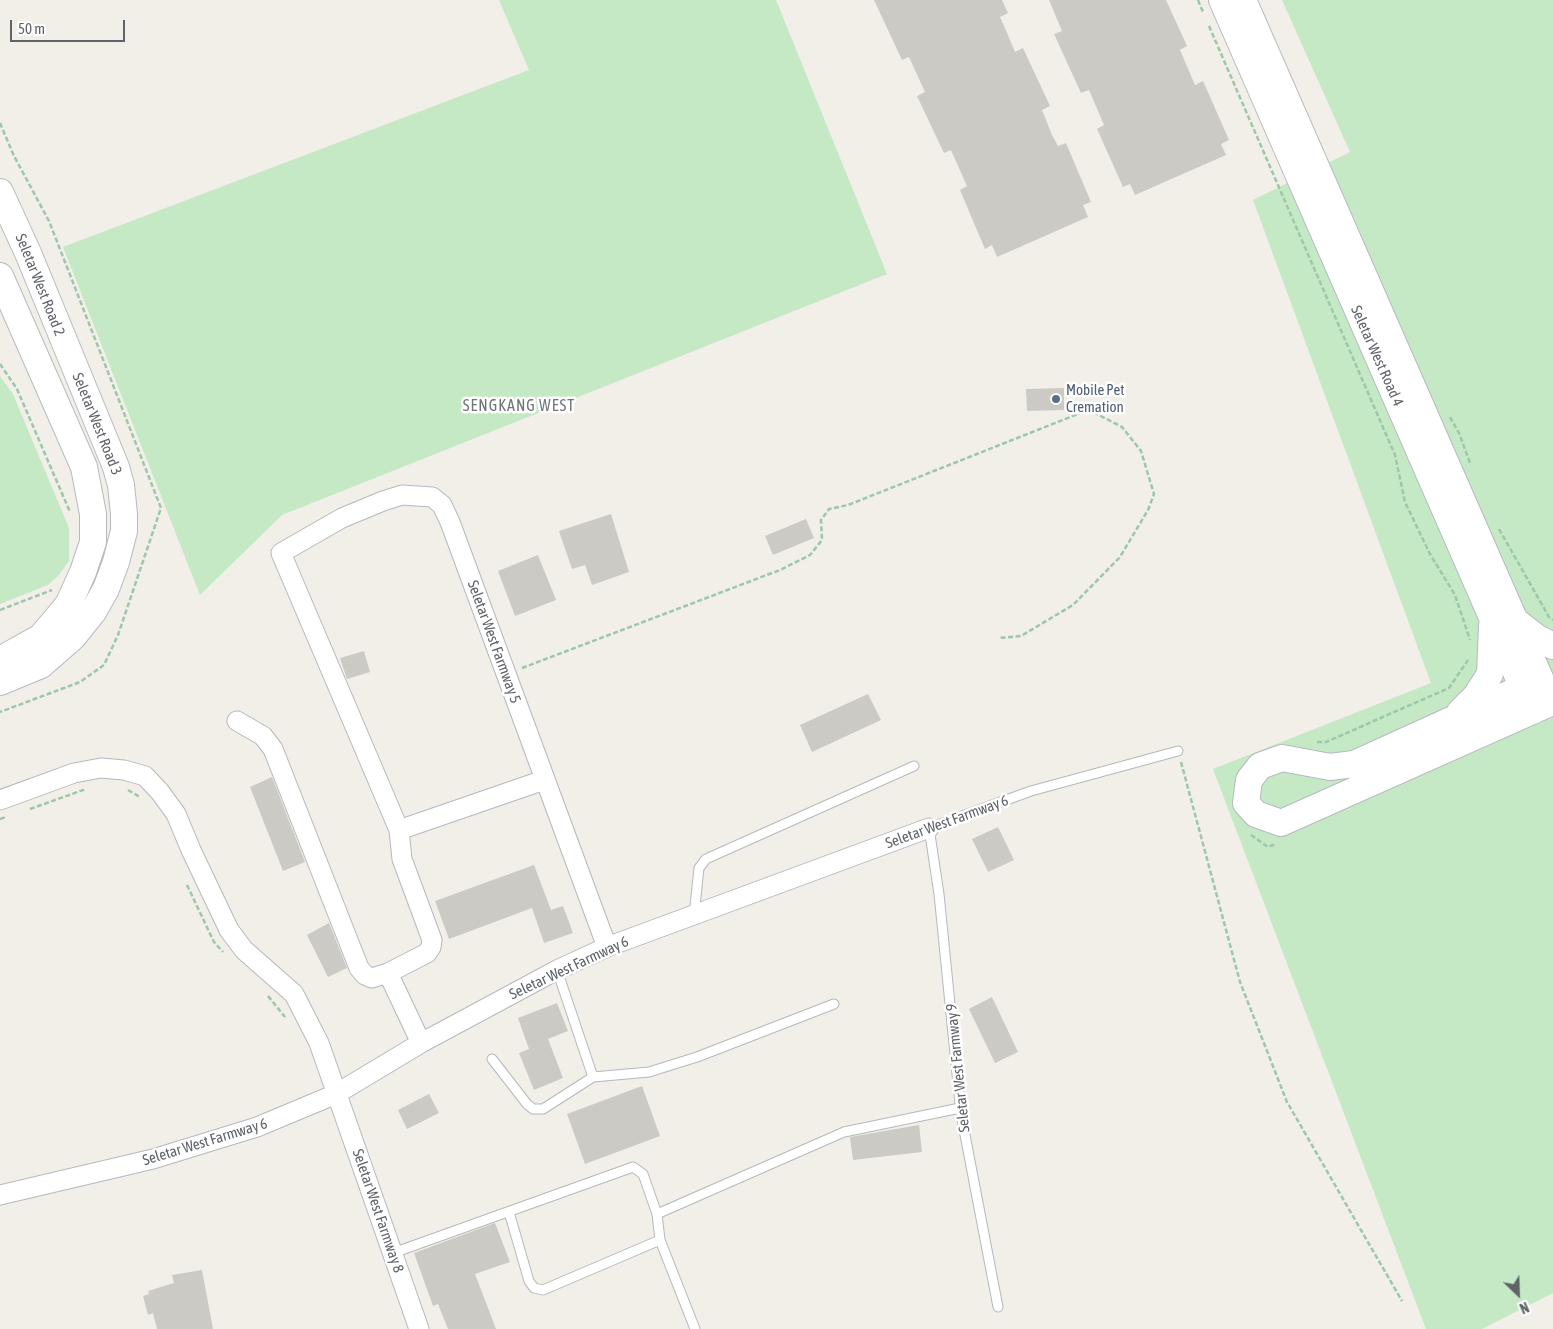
<!DOCTYPE html>
<html>
<head>
<meta charset="utf-8">
<style>
	body { margin:0 }
	#map { position:relative; width:1553px; height:1329px; overflow:hidden; background:#f1efe8; font-family:"Asap Condensed",sans-serif }
	canvas { display:block }
	.north { position:absolute; left:1493px; top:1269px; width:50px; height:50px; -webkit-text-stroke:4px #fff; paint-order:stroke; rotate:156deg; font-size:14px; font-weight:700; line-height:20px; text-align:center; color:#5f6368 }
	.north::after { content:''; display:block; margin:auto; width:18px; height:22px; background:#5f6368; clip-path:polygon(50% 0,100% 100%,50% 72%,0 100%) }
	.scale { position:absolute; left:10px; top:20px; width:115px; height:22px; box-sizing:border-box; border:2px solid #5f6368; border-top:0; padding-left:6px; font-size:15px; line-height:18px; white-space:nowrap; color:#5f6368; -webkit-text-stroke:4px #fff; paint-order:stroke }
</style>
</head>
<body>
<div id="map">
<canvas width="1553" height="1329"></canvas>
<div class="north">N</div>
<div class="scale">50 m</div>
</div>
<script>
const g = document.querySelector('canvas').getContext('2d');
g.lineJoin = 'round';
function fillPath(path, color) { g.fillStyle = color; g.fill(path, 'evenodd'); }
const poly = rows => new Path2D(rows.map(r => 'M' + r).join(''));
function strokePath(path, color, width, dash) { g.strokeStyle = color; g.lineWidth = width; g.lineCap = dash ? 'butt' : 'round'; g.setLineDash(dash || []); g.stroke(path); }
function write(font, color, halo, rows, align = 'center') {
  g.font = font + ' "Asap Condensed",sans-serif'; g.lineWidth = 5; g.setLineDash([]); g.textBaseline = 'middle'; g.strokeStyle = halo; g.fillStyle = color; for (const [text, x, y, turn = 0] of rows) {
    g.save(); g.translate(x, y); g.rotate((+turn || 0) * Math.PI / 180); g.textAlign = isNaN(turn) ? turn : align; if (halo) g.strokeText(text, 0, 0); g.fillText(text, 0, 0); g.restore();
  }
}
fillPath(poly([
	[499,0,776,0,887,274,282,515,200,595,63,247,529,70],
	[1282,0,1553,0,1553,1293,1482,1329,1426,1329,1213,769,1431,683,1253,200,1350,152],
	[0,376,13,394,69,528,69,561,58,576,48,585,0,604]
]), '#c5e8c5');
fillPath(poly([
	[874,0,1002,0,1008,13,1000,17,1005,28,1015,52,1023,48,1050,106,1042,110,1052,135,1058,146,1066,143,1091,202,1083,205,1088,217,997,257,992,245,985,249,960,190,967,186,951,150,944,153,917,96,925,92,909,57,902,60],
	[1049,0,1166,0,1187,46,1180,50,1195,85,1203,81,1229,140,1221,144,1226,155,1135,195,1130,184,1123,187,1097,129,1104,125,1089,90,1081,93,1054,34,1062,31],
	[1064,388,1064,410,1027,411,1026,389],
	[611,514,629,572,592,585,585,565,572,569,559,531],
	[806,519,814,538,773,555,765,536],
	[538,555,556,600,515,616,498,571],
	[364,651,370,672,347,679,340,658],
	[868,694,881,720,812,752,800,725],
	[272,777,305,862,283,871,250,787],
	[998,827,1014,860,988,872,972,839],
	[534,865,551,910,563,906,573,933,544,943,532,908,449,939,435,901],
	[329,923,347,968,328,977,307,935],
	[992,997,1018,1052,995,1063,969,1009],
	[557,1003,568,1031,548,1039,563,1078,534,1090,519,1053,529,1049,518,1018],
	[642,1086,660,1136,585,1164,567,1114],
	[429,1094,439,1113,407,1129,398,1110],
	[919,1125,922,1152,853,1160,850,1137],
	[495,1223,510,1262,475,1274,496,1329,448,1329,438,1304,433,1306,414,1253],
	[202,1270,213,1329,157,1329,153,1313,148,1315,143,1296,149,1294,148,1291,174,1283,172,1275]
]), '#cccac5');
const lane = poly([
	[694,915,699,868,706,859,914,766],
	[557,970,593,1077],
	[492,1059,527,1104,533,1109,543,1109,593,1077,649,1072,697,1057,834,1004],
	[509,1212,529,1281,534,1288,543,1290,660,1240],
	[657,1214,844,1132,960,1108],
	[393,1253,633,1167,643,1174,657,1214,660,1240,695,1329],
	[998,1307,961,1114,939,894,929,828,1031,791,1178,751]
]);
const street = poly([
	[237,721,263,736,273,749,359,968,365,975,372,978,388,973,427,953,431,947,432,940,402,859,399,830,281,553,342,518,383,501,402,495,432,497,442,505,450,522,607,947],
	[0,800,74,773,101,768,124,770,145,776,160,792,176,814,191,850,229,930,244,950,294,994,319,1043,419,1329],
	[399,830,544,780],
	[388,973,421,1043],
	[0,1195,153,1159,257,1127,336,1094,421,1043,557,970,607,947,929,828]
]);
const secondary = poly([
	[1222,0,1533,711],
	[1243,0,1551,703],
	[0,192,28,253,116,467,121,485,124,514,124,531,116,562,106,589,93,612,73,637,41,665,0,682],
	[0,276,84,467,93,514,93,542,83,572,68,605,41,637,0,660],
	[1513,619,1536,637,1553,646],
	[1539,680,1354,764,1330,767,1282,758,1260,766,1249,780,1246,803,1256,814,1281,823,1548,704],
	[1460,712,1476,696,1490,674,1492,626]
]);
strokePath(lane, '#b5b8bc', 11);
strokePath(street, '#b5b8bc', 21);
strokePath(secondary, '#b6babf', 28);
strokePath(poly([
	[1198,0,1203,12],
	[1209,26,1395,455,1405,502,1430,554,1455,595,1470,640],
	[0,123,14,156,49,221,161,508,118,635,104,665,80,682,0,712],
	[0,364,17,389,70,512],
	[1450,417,1459,433,1470,463],
	[1499,529,1549,617,1553,620],
	[0,610,52,590],
	[522,668,780,570,810,555,822,540,821,520,829,509,848,505,1083,412,1095,413,1122,427,1141,451,1154,494,1148,510,1120,557,1073,605,1021,636,999,638],
	[1317,742,1326,742,1449,688,1468,660],
	[1181,762,1240,982,1287,1102,1402,1301],
	[128,790,140,797],
	[30,809,86,789],
	[0,819,6,817],
	[1251,835,1268,847,1276,844],
	[187,885,214,942,223,952],
	[268,996,285,1017]
]), '#9cc7a9', 2.5, [5, 2.5]);
strokePath(lane, '#fff', 9);
strokePath(street, '#fff', 19);
strokePath(secondary, '#fff', 26);
for (const [x, y, r, color] of [
	[1056,399,5,"#5c6f8a"]
]) { const dot = new Path2D(); dot.arc(x, y, r, 0, 2 * Math.PI); g.fillStyle = color; g.fill(dot); strokePath(dot, '#fff', 2); }
write('15px', '#5f6368', '#fff', [
	["Seletar West Road 2",40,285,68],
	["Seletar West Road 4",1377,356,66],
	["Seletar West Road 3",97,424,68],
	["Seletar West Farmway 5",494,642,70],
	["Seletar West Farmway 6",947,822,-20],
	["Seletar West Farmway 6",569,968,-25],
	["Seletar West Farmway 9",958,1068,-96],
	["Seletar West Farmway 6",205,1142,-17],
	["Seletar West Farmway 8",378,1211,71]
]);
write('15px', '#4e5e75', '#fff', [
	["Mobile Pet",1066,390],
	["Cremation",1066,407]
], 'left');
g.letterSpacing = '1px';
write('16px', '#70757a', '#fff', [
	["SENGKANG WEST",519,406]
]);
g.letterSpacing = '0px';
</script>
</body>
</html>
